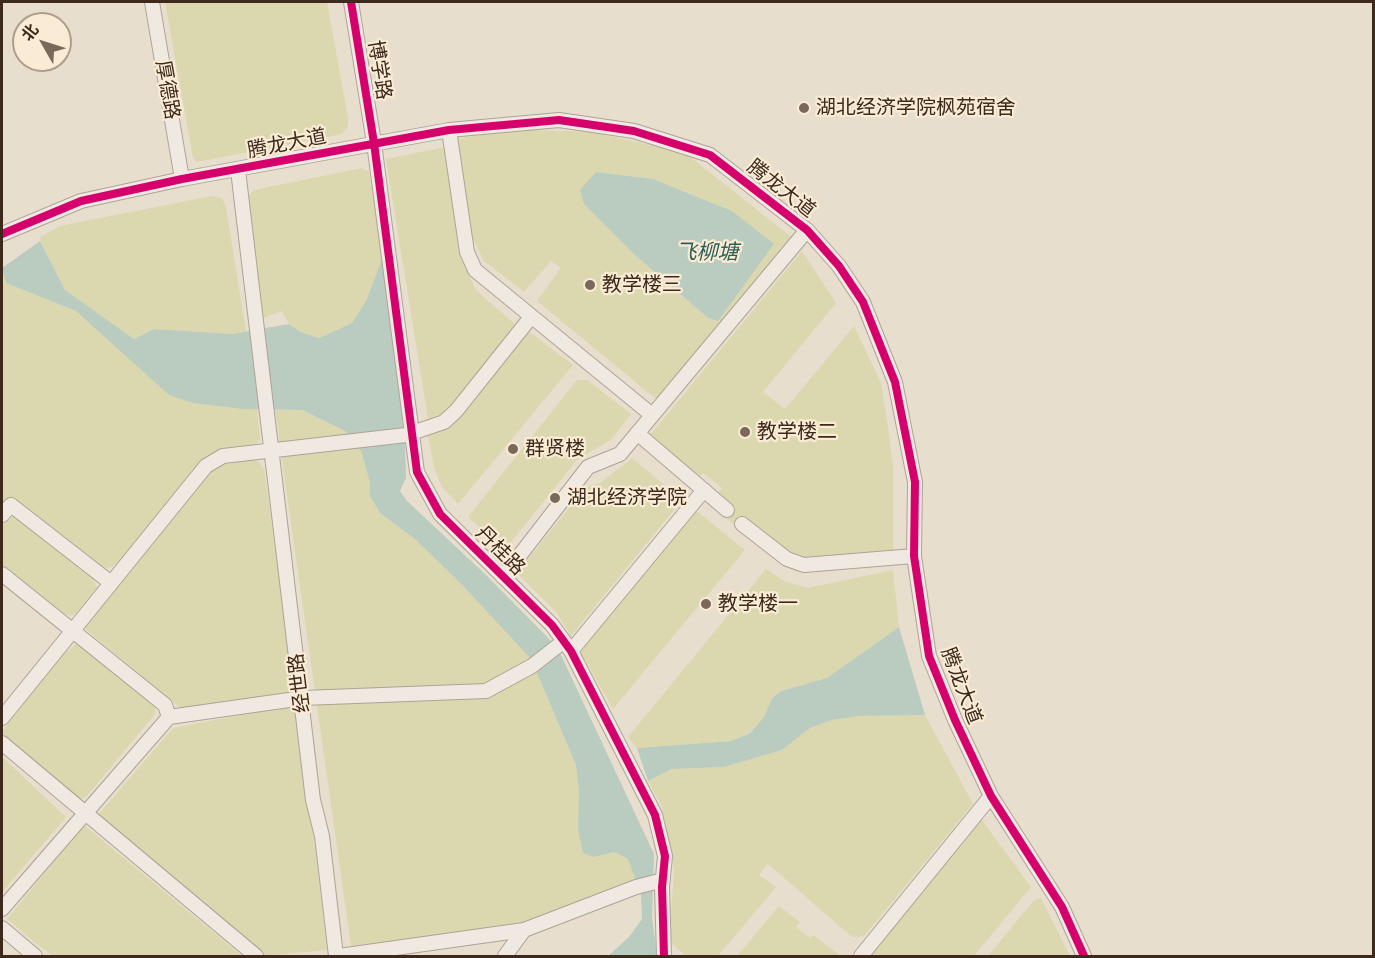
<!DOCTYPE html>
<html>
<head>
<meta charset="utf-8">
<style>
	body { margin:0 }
	#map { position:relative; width:1375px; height:958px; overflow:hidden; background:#e8dece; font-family:Lora,"Noto Sans SC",serif }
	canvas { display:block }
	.frame { position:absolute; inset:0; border:3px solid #3e2a1d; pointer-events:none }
	.north { position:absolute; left:12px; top:12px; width:60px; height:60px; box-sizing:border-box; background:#f9ebd4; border:2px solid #ae9e8b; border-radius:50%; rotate:309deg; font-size:16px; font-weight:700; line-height:24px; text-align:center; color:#3e2a1d }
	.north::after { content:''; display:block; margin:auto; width:21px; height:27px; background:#7a695b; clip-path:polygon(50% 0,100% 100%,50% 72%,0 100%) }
</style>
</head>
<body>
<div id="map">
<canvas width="1375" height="958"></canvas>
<div class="frame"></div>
<div class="north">北</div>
</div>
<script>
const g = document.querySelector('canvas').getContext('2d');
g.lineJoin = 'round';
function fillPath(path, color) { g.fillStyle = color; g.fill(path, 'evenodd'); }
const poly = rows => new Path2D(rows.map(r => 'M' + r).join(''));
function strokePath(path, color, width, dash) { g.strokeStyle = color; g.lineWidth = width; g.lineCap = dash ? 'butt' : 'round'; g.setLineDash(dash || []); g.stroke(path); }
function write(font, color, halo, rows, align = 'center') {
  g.font = font + ' Lora,"Noto Sans SC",serif'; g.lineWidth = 4.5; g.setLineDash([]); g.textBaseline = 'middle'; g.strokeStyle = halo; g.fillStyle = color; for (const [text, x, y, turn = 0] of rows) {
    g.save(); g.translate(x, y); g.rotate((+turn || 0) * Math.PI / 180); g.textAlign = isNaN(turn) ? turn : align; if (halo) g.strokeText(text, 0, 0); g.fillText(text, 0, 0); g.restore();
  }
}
fillPath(poly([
	[165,2,327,2,348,118,348,126,342,134,197,162,193,158],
	[514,129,590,132,684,152,795,240,656,399,537,301,561,268,551,261,524,292,484,261,472,237,458,139],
	[596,172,653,179,732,211,718,321,708,318,635,255],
	[445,147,459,254,476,290,517,326,458,400,441,414,428,419,386,159],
	[362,168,369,172,383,256,366,301,352,323,319,338,301,332,289,324,282,311,261,319,247,198,254,190],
	[212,196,222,198,226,207,246,332,233,334,154,329,134,339,65,290,40,241,40,237,60,226],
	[802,251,836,303,763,392,785,409,854,326,881,383,886,413,893,465,893,556,823,571,796,572,780,563,709,504,722,488,703,473,690,488,641,446],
	[2,268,6,283,76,311,102,333,243,409,257,409,260,439,256,445,220,452,196,469,118,563,111,567,99,569,15,500,2,504],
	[528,331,573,365,458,504,442,487,434,467,427,431,446,424,469,408],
	[577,380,587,380,631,414,612,439,577,460,504,551,468,517],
	[275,410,302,410,345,431,361,451,371,482,370,496,380,513,416,540,464,587,531,659,576,765,594,857,614,852,628,859,636,880,507,929,351,946],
	[255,458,264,469,296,692,183,710,86,630,84,623,205,474,221,463],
	[632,458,682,500,571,636,557,613,517,573,585,488,600,483],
	[693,508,745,550,613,709,579,649],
	[13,516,20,517,92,576,97,588,76,613,71,616,63,615,2,565,2,525],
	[766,569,786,582,808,588,893,570,899,627,827,678,781,691,772,698,764,717,750,732,731,741,637,748,628,737],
	[80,641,156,703,155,714,87,796,79,800,4,739,3,730,62,655],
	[283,707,299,710,327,950,264,956,97,816,173,728],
	[925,715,973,804,864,936,852,937,768,864,759,875,776,887,718,956,686,956,669,941,674,870,661,805,648,781,672,769,724,767,782,750,810,728,832,720,858,716],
	[2,757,66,817,2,892],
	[981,819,1031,887,974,956,867,956],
	[84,825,242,956,53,956,38,945,7,919],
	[1041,898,1070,956,988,956,1034,900],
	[779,906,800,922,796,927,810,938,813,935,841,956,737,956]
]), '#dbd8af');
fillPath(poly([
	[596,172,653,179,732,211,774,244,718,321,708,318,635,255,584,204,580,190],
	[40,241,65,290,134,339,154,329,233,334,289,324,301,332,319,338,352,323,366,301,383,256,405,442,406,478,400,491,407,501,486,575,554,644,561,655,654,854,652,917,657,956,608,956,629,937,642,919,641,895,628,859,614,852,594,857,583,853,578,829,579,790,576,765,531,659,464,587,416,540,380,513,370,496,370,482,361,451,354,440,345,431,302,410,243,409,193,403,169,395,76,311,6,283,2,268],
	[899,627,925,715,858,716,832,720,810,728,782,750,724,767,672,769,648,781,637,748,731,741,750,733,764,717,772,698,781,691,827,678]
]), '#baccbf');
const minor = poly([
	[152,2,182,179],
	[351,2,374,143,417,472,440,514,552,625,571,651,655,815,665,856,662,887,664,956],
	[449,130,467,252,475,270,652,415],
	[238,170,313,800,322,836,336,956],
	[2,234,81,201,182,179,449,130,559,120,634,131,710,155,807,230,839,266,863,302,895,382,915,482,914,556,929,656,955,720,991,796,1062,907,1084,956],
	[637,433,727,510],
	[2,515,11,505,111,583],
	[742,524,787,559,804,565,914,556],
	[2,574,165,705,169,717],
	[503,577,588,467,620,454,807,230],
	[571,651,704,490],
	[2,718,206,466,223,456,406,435,444,422,456,411,531,317],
	[2,743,256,956],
	[2,909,169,717,303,698,486,691,532,666,564,641],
	[2,928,35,956],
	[339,956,524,930,636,887,663,880],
	[505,956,524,930],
	[861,956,991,796]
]);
strokePath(minor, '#ada397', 16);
strokePath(minor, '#efe9e1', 14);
strokePath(poly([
	[351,2,374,143,417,472,440,514,552,625,571,651,655,815,665,856,662,887,664,956],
	[2,234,81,201,182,179,449,130,559,120,634,131,710,155,807,230,839,266,863,302,895,382,915,482,914,556,929,656,955,720,991,796,1062,907,1084,956]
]), '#d6006c', 8);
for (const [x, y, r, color] of [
	[804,108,6,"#7a695b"],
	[590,285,6,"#7a695b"],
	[745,432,6,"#7a695b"],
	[513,449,6,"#7a695b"],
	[555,498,6,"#7a695b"],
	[706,604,6,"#7a695b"]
]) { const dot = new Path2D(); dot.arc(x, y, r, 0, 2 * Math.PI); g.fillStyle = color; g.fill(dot); strokePath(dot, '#f9ebd4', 2); }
write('20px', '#3e2a1d', '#f9ebd4', [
	["博学路",379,70,81],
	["厚德路",167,90,80],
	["腾龙大道",287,144,-11],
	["腾龙大道",781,189,38],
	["丹桂路",500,551,45],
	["经世路",300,683,-97],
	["腾龙大道",961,686,69]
]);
write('20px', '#3e2a1d', '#f9ebd4', [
	["湖北经济学院枫苑宿舍",816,108],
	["教学楼三",602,285],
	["教学楼二",757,432],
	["群贤楼",525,449],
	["湖北经济学院",567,498],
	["教学楼一",718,604]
], 'left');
write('italic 21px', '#2b5f57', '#f9ebd4', [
	["飞柳塘",707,253]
]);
</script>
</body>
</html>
